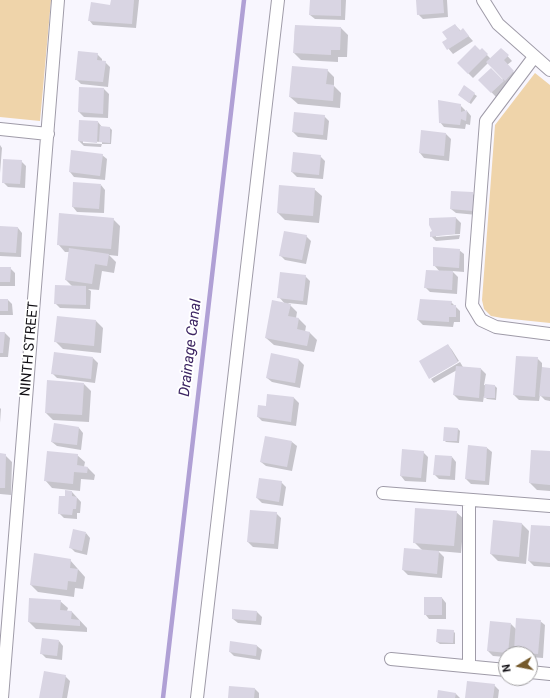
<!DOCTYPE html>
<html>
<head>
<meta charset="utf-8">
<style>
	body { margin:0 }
	#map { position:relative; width:550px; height:698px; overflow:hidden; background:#f8f6fe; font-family:Roboto,sans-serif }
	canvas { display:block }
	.north { position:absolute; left:498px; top:646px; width:40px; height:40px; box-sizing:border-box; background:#fff; border:1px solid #a09fa1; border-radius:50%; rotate:260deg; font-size:11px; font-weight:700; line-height:16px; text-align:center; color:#121015 }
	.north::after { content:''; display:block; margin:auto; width:14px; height:18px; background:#755a2c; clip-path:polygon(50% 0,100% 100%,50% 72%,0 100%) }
</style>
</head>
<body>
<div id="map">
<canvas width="550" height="698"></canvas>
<div class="north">N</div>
</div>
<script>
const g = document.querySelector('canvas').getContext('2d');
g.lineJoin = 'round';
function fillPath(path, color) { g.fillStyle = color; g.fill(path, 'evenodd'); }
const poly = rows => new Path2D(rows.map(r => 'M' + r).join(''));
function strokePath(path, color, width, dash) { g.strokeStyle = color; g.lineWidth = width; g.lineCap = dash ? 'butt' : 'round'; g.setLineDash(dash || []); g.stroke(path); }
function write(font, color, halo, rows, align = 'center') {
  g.font = font + ' Roboto,sans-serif'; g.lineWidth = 4; g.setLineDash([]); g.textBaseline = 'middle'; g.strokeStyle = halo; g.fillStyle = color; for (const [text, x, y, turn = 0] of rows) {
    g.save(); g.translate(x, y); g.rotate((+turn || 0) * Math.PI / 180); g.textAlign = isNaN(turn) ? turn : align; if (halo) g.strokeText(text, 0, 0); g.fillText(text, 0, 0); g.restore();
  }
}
fillPath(poly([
	[0,0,51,0,40,121,0,117],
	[535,73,550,85,550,323,502,318,491,316,484,309,482,300,495,125]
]), '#efd4aa');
fillPath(poly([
	[112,0,139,0,136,28,93,25,89,20,111,6],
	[311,0,346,0,345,20,315,19,310,15],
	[417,0,447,0,448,17,423,19,418,14],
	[455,25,461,31,463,30,473,41,453,54,443,42,448,39],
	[295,26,341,28,348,35,347,57,338,57,338,62,301,60,294,53],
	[501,49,512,61,507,65,518,77,496,97,480,80,502,80,503,79,488,63,473,78,458,63,482,50,491,59],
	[97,54,102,59,102,62,105,62,110,67,108,87,81,84,76,79],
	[327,70,334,77,334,86,341,93,340,108,298,104,290,97],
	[464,87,477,96,471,104,459,95],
	[104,89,109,94,108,118,84,117,79,112],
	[460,105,465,110,465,112,467,111,471,116,470,125,466,124,465,129,444,127,440,122],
	[324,116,329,121,327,140,298,137,293,132],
	[98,122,102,127,110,128,112,130,111,144,102,144,101,147,84,146,79,141],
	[83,141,102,142,102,144,83,143],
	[446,134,451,139,449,161,424,158,420,153],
	[0,145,2,148,0,173],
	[102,155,107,159,105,180,74,177,70,172],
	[320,156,325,161,323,179,297,177,292,172],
	[21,161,26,166,25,188,8,187,3,182],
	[101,185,105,190,104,213,77,212,73,207],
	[280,186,314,189,322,196,319,223,285,220,278,213],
	[472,193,477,198,477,215,456,213,451,209],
	[456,218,461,223,460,234,436,235,436,237,460,235,459,239,436,241,431,236,433,232,430,219],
	[113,219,120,226,118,256,109,255,116,262,114,273,102,271,99,290,88,289,91,291,90,309,60,308,55,303,72,286,66,280,69,252,65,252,58,244],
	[0,227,18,228,22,233,21,257,0,256],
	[306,236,311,241,306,264,285,260,280,255],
	[459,250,464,254,464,272,452,271,458,277,457,294,430,292,425,287,440,272,434,265],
	[0,268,10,268,15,273,15,286,0,286],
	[305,276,310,281,307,305,288,303,297,312,296,318,299,319,306,326,305,332,309,332,317,340,314,352,274,345,266,338,285,304,279,297],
	[0,300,8,300,12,304,13,315,0,315],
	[451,302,460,311,460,322,454,322,453,327,423,325,418,320],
	[96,321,103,328,101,353,63,349,56,342],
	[0,333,5,333,10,338,8,357,0,357],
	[448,345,452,350,459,361,430,378],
	[272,355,299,360,304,365,300,388,272,382,267,378],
	[93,358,98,363,95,383,57,378,52,373],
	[537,358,542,363,542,368,550,369,550,401,545,400,540,395,539,401,519,400,514,395],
	[460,362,463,367,481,369,486,374,484,385,495,386,497,388,496,400,487,399,484,396,483,402,459,400,454,395,457,370,434,383,431,379],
	[84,384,91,391,89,422,53,420,46,413],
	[268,395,294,398,299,403,296,426,262,421,258,417,266,407],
	[0,408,1,409,0,423],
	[79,428,83,433,81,450,57,446,52,442],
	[445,428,458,429,460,431,459,443,446,442,444,440],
	[292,442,297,446,292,471,266,466,261,462],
	[487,448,492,452,489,485,471,484,466,479],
	[423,452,428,457,426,482,405,481,401,476],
	[550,452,550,491,537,490,530,483],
	[0,454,5,455,12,462,11,495,0,494],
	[77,455,85,462,84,467,88,468,95,475,94,480,81,479,80,491,52,488,45,480],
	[452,457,456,462,455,480,439,479,434,474],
	[281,482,286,487,283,506,262,503,257,498],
	[72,492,81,502,80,513,77,513,77,519,64,518,59,513,66,497],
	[456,512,464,519,461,553,438,551,444,557,442,578,408,575,403,570,422,550,414,542],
	[276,513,281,518,278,549,253,547,248,542],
	[494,521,522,524,529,531,526,564,498,561,491,554],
	[550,527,550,567,534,566,529,561],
	[86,533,90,538,87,555,75,552,70,547],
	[70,560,85,577,83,589,75,588,74,597,38,592,31,585],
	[442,598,446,603,446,619,429,619,425,614],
	[60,601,68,608,67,611,72,612,87,628,87,632,36,629,29,622],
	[257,612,262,617,261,625,238,623,233,619],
	[540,621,545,625,543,658,530,657,530,654,517,654,513,650,513,654,506,654,506,657,493,656,488,651,511,624,516,629],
	[453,631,455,633,455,644,440,644,437,642],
	[59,641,63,646,62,660,46,658,41,653],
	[257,646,262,650,260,660,234,656,230,652],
	[65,676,70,681,67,698,40,698],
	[494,685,499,690,498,698,466,698],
	[255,689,259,693,259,698,229,698],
	[456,694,460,698,438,698]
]), '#0003');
strokePath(poly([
	[163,698,244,0]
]), '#b0a0d5', 4.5);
fillPath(poly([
	[111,0,134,0,132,24,88,21,91,2,110,5],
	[310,0,341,0,341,16,309,15],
	[416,0,443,0,444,13,417,15],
	[455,24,460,31,463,28,469,36,447,50,442,42,447,39,442,32],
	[295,25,341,27,340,50,331,50,331,55,293,53],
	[475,45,480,50,482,48,488,54,468,74,457,63],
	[501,48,509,55,504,60,514,71,505,81,486,62],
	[78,51,98,53,97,60,106,61,103,82,75,80],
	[292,66,328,69,326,84,334,85,333,101,289,97],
	[491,68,504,81,491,93,478,80],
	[464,85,475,93,469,103,458,95],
	[79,87,104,88,103,114,78,112],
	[438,100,461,104,461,112,467,110,466,121,461,119,460,125,439,123],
	[294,112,325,115,323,135,292,132],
	[79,120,98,121,97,143,78,141],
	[100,126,110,127,110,143,99,142],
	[421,130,446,133,444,156,419,153],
	[71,150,103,154,100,176,69,172],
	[293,152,321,155,319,175,291,172],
	[3,159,22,160,20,184,2,183],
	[73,182,101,184,99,209,72,207],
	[279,185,315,188,313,216,277,213],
	[451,191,473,192,473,211,450,209],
	[59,213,114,218,111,249,57,245],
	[456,217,455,234,430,237,430,232,432,231,429,225,429,218],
	[0,226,18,227,16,253,0,252],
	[284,231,307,235,302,260,279,256],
	[433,247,460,249,459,268,433,266],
	[69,248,109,254,107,266,95,264,92,284,65,280],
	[0,267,11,267,10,282,0,282],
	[426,270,453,271,452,290,424,288],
	[280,272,306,275,303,301,277,298],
	[55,285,86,286,86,305,54,304],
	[0,299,8,299,8,311,0,311],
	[420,299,452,301,451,305,456,305,456,317,449,317,449,322,417,320],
	[272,300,291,304,288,316,299,318,297,329,310,332,307,346,265,338],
	[57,316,96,320,94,346,54,342],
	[0,332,5,332,3,353,0,353],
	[448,344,458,362,429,379,419,361],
	[54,352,93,357,91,379,51,374],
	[271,353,299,359,295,383,266,378],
	[516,356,538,357,535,397,513,395],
	[456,366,481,368,479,398,453,395],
	[542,367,550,368,550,397,539,396],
	[47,380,84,383,82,415,45,413],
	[485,384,495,385,495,398,484,398],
	[267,394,294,397,291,422,257,417,258,405,266,406],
	[54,423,79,427,77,445,51,442],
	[444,427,458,428,457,441,443,441],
	[265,436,292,441,287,467,260,462],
	[468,445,487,447,485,481,465,479],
	[402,449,424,451,421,478,400,476],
	[531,450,550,451,550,485,529,483],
	[47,451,78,454,77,465,88,467,87,473,74,472,73,484,44,481],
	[0,453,6,454,5,488,0,488],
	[435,455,452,456,450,476,433,475],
	[259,478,282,481,279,502,256,498],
	[65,490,72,491,72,496,77,497,76,509,73,509,72,515,58,514,59,496,65,496],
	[415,508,457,511,454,546,413,543],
	[250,510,277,512,274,544,247,542],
	[493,520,522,523,519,557,490,554],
	[531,525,550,526,550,563,528,561],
	[73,529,86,532,82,551,69,548],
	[404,548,439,551,437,574,402,570],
	[34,553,71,559,70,568,78,569,76,582,68,581,67,590,30,585],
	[424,597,442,597,442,615,424,615],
	[29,598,61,600,60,610,72,611,71,619,80,620,80,626,28,622],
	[232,609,257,611,256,621,232,619],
	[516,618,541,620,538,654,514,652],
	[490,621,511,623,508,653,487,651],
	[437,629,454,630,453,643,436,642],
	[42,638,59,640,57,656,40,654],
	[230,641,257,645,256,656,229,652],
	[44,671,66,675,62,698,39,698],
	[467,681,495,684,493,698,465,698],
	[229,686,255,688,254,698,228,698],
	[438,690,456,693,455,698,437,698]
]), '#d9d5e3');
const street = poly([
	[483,0,498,24,550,70],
	[534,57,486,121,472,305,481,320,496,327,550,334],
	[0,129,48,134],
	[383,493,550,506],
	[469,500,469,666],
	[391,659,506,670],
	[530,672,550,674],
	[2,698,58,0],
	[197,698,278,0]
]);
strokePath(street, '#9f9ba8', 14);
strokePath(street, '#fff', 12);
write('14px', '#121015', '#fff', [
	["NINTH STREET",30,349,-85]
]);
write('italic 15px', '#3c2462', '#fff', [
	["Drainage Canal",191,348,-83]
]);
</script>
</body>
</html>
